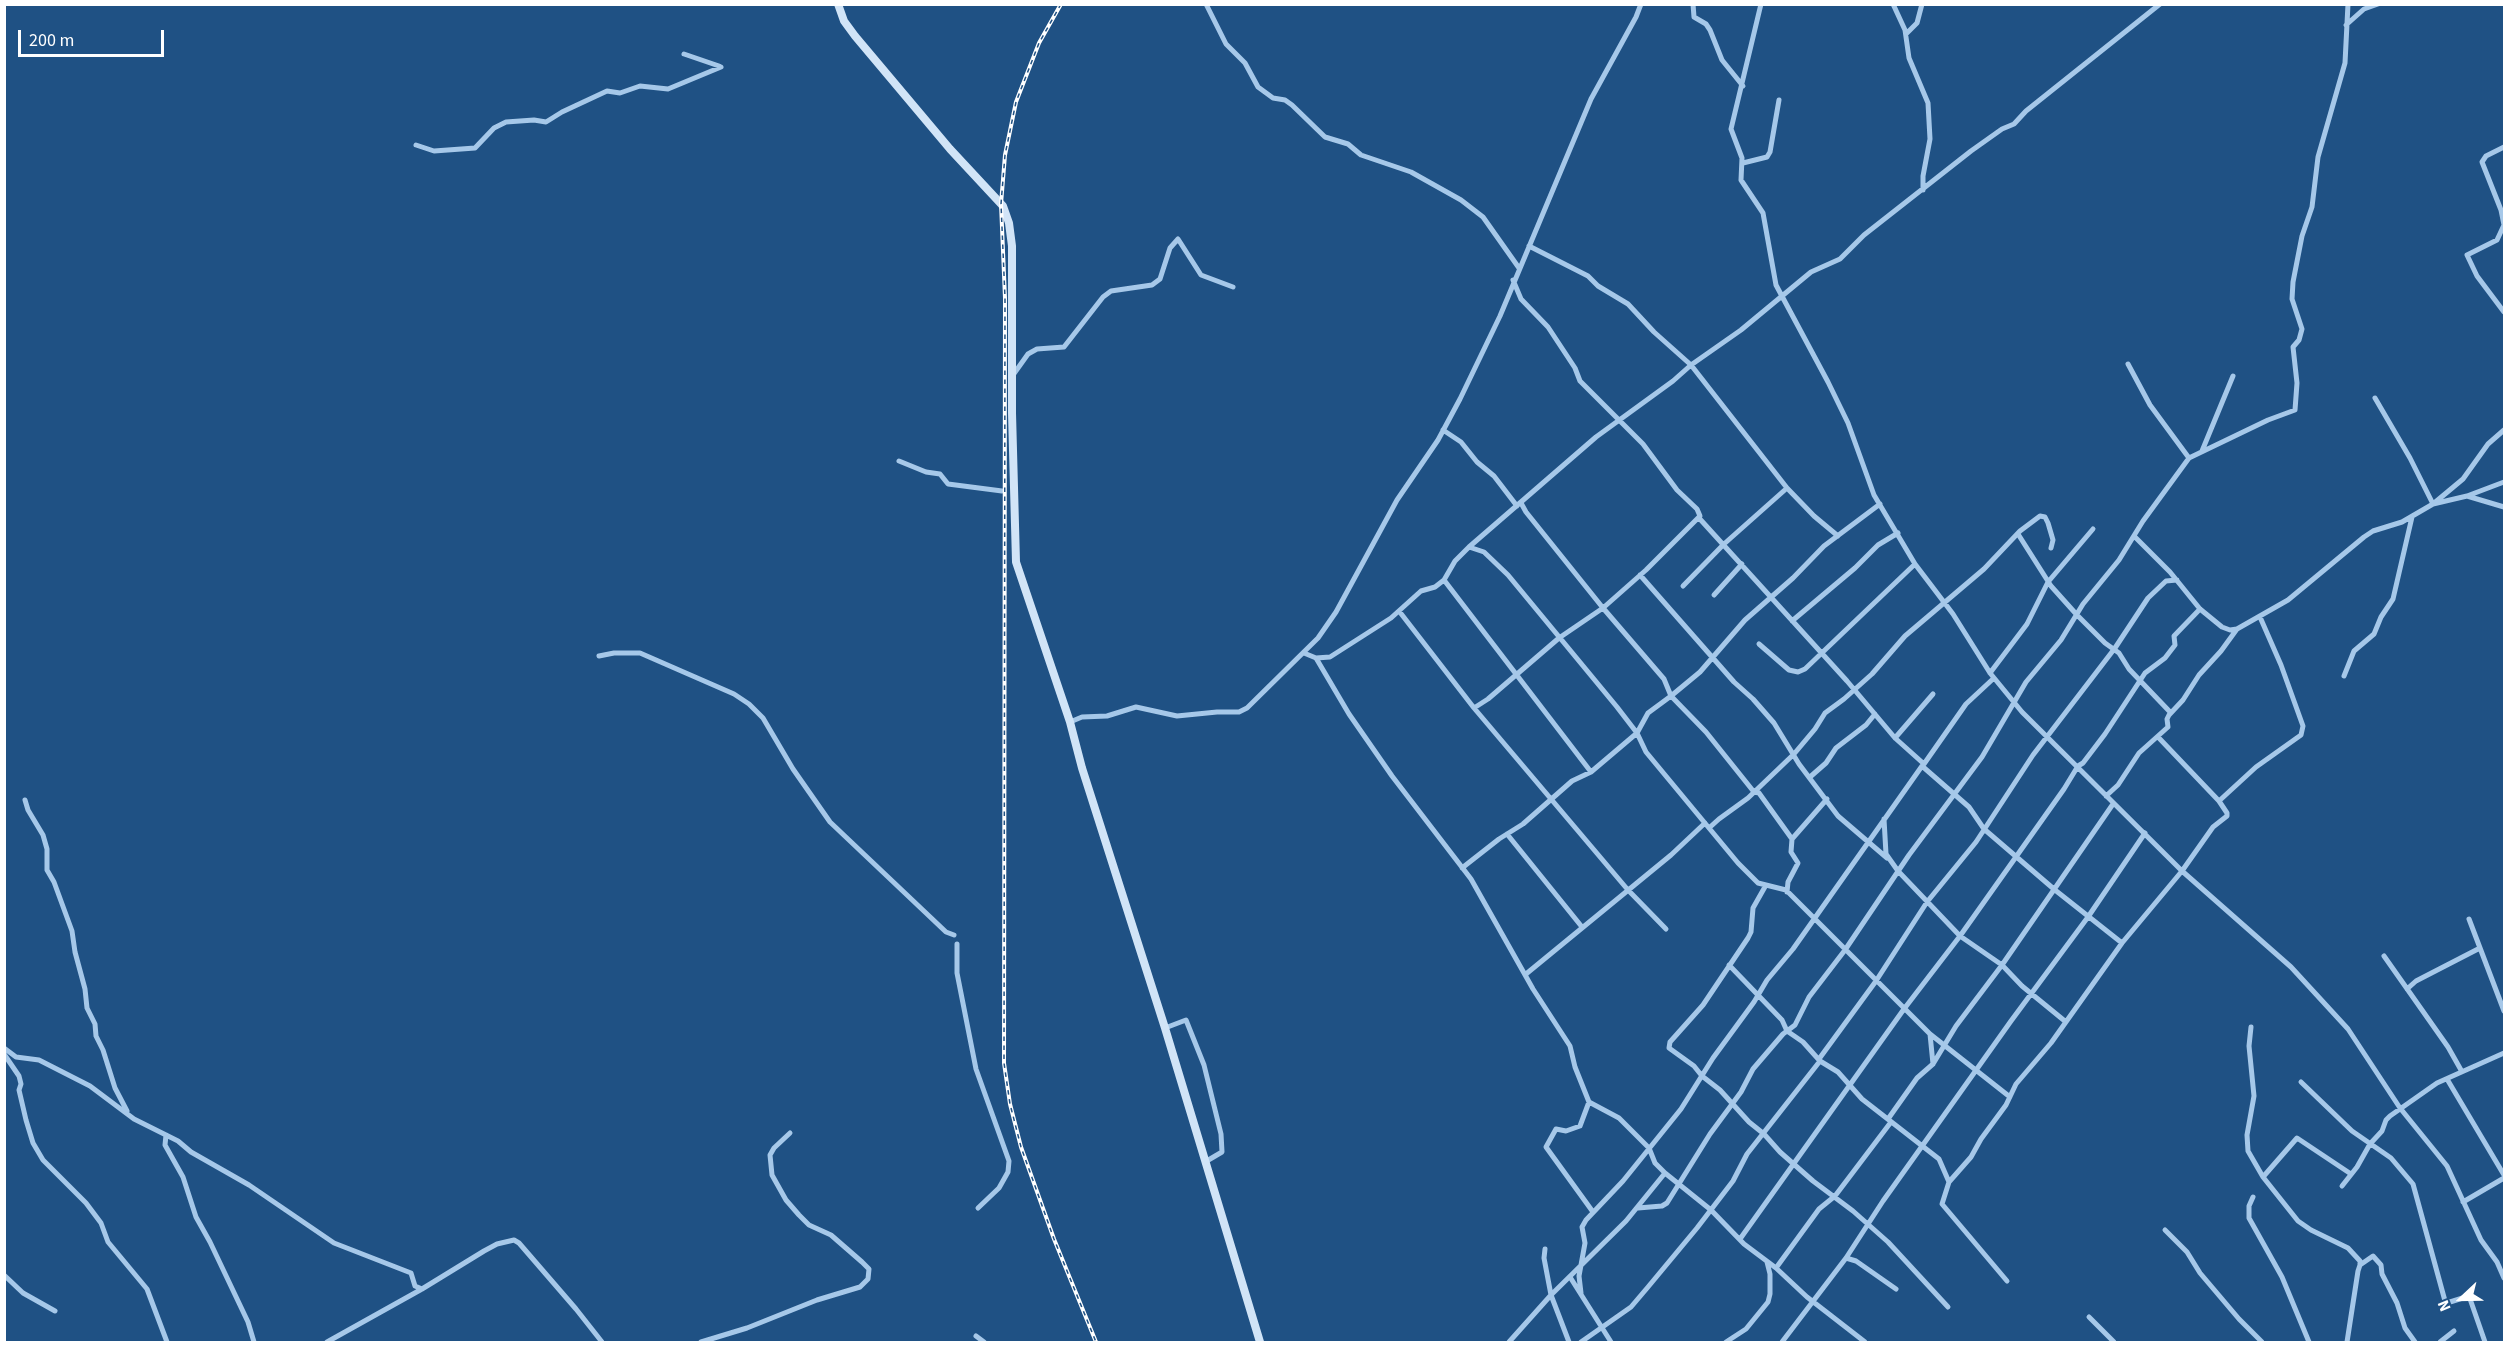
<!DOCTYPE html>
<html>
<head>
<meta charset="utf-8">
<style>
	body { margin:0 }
	#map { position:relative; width:2509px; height:1347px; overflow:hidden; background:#1f5184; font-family:"Source Sans 3",sans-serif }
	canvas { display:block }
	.frame { position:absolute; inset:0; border:6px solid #fff; pointer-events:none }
	.north { position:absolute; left:2431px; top:1269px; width:60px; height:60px; -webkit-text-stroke:4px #1f5184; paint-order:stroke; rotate:248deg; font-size:16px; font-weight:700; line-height:24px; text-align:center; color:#fff }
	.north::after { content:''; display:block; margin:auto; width:21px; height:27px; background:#fff; clip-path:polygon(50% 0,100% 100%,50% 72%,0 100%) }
	.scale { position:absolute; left:18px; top:30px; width:146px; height:27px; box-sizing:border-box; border:3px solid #fff; border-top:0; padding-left:8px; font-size:18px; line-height:21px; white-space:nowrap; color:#fff; -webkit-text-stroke:4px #1f5184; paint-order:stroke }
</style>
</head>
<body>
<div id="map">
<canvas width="2509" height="1347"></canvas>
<div class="frame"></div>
<div class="north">N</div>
<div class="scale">200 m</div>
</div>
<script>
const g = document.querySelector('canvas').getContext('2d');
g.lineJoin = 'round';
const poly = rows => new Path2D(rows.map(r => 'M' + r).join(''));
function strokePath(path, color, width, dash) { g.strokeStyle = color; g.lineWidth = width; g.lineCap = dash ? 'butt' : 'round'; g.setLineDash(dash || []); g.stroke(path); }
strokePath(poly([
	[1206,4,1226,44,1245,63,1258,87,1273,98,1285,100,1292,105,1325,137,1348,144,1361,155,1411,172,1461,200,1483,217,1519,268],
	[1693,4,1694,17,1706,24,1710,30,1722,60,1743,86],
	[1761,4,1731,129,1742,158,1741,180,1763,213,1776,285,1828,382,1848,423,1874,495,1915,564,1953,614,1990,673,2022,712,2182,871,2291,967,2348,1029,2400,1108,2447,1166,2481,1240,2497,1262,2504,1278],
	[1893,4,1905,30,1909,58,1928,103,1930,139,1923,176,1923,190],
	[2346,25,2364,9,2378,4],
	[1906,34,1917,23,1922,4],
	[684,54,719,66],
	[416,145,434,151,475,148,494,128,506,122,534,120,546,122,562,112,607,91,620,93,640,86,668,89,721,67],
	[2504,147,2486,156,2482,162,2501,210,2504,225,2497,240,2467,255,2477,276,2504,312],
	[1743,163,1767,157,1770,152,1779,100],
	[1529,246,1588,276,1598,286,1628,304,1654,332,1691,365,1787,488,1814,516,1838,536],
	[2128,364,2150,405,2189,458],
	[1013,375,1028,354,1037,349,1064,347,1103,297,1111,291,1152,285,1160,279,1170,248,1178,239,1201,275,1233,287],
	[2375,398,2410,458,2433,504,2463,479,2488,444,2504,430],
	[1443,430,1461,442,1477,462,1494,476,1517,506],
	[2202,451,2233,376],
	[899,461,926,472,940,474,948,484,1002,491],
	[2467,496,2504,482],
	[1699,518,1847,681,1895,738,1924,764,1922,766,1969,807,1984,829,2055,890,2122,943],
	[2018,534,2051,586,2077,615,2105,643,2119,653,2129,669,2171,713],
	[2134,536,2170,572,2200,609,2222,627,2230,630,2237,629,2288,600,2364,537,2373,531,2402,522,2433,504,2467,496,2504,507],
	[1469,547,1484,552,1508,575,1617,707,1637,733,1646,752,1738,863,1758,883,1786,890,1930,1034,2010,1097],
	[1640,575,1734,682,1753,699,1774,723,1799,764,1838,816,1887,858],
	[1444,580,1591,772],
	[1683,586,1724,544,1787,488],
	[1714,595,1742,564],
	[1399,611,1474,708,1628,890,1666,929],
	[1792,621,1855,568,1878,545,1898,533],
	[1759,644,1789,670,1798,672,1805,669,1915,564],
	[1304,653,1316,658,1330,657,1391,618,1421,591,1435,587,1444,580,1455,561,1469,547,1596,437,1673,381,1691,365,1741,330,1811,272,1840,259,1864,235,1971,151,2002,129,2014,124,2026,111,2160,4],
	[599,656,614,653,640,653,734,694,749,704,763,718,793,769,830,822,946,932,954,935],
	[1316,658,1349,714,1392,776,1471,879,1533,989,1570,1046,1575,1067,1589,1102,1619,1118,1649,1148,1655,1163,1665,1173,1711,1210,1744,1244,1776,1268,1807,1297,1865,1342],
	[1990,673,2027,624,2048,582,2093,529],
	[2344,676,2354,651,2374,634,2381,617,2393,599,2412,517],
	[1474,708,1488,699,1559,638,1603,608,1646,570,1700,516,1697,509,1677,490,1643,444,1580,381,1575,368,1548,327,1521,299,1513,280],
	[1070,722,1082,717,1107,716,1136,707,1177,716,1217,712,1239,712,1247,708,1318,638,1336,612,1397,500,1438,440,1460,399,1500,316,1591,99,1636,17,1641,4],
	[1895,738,1933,694],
	[1924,764,1966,704,1994,678],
	[1810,777,1826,763,1836,748,1866,725,1875,714],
	[2106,796,2118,785,2139,753,2168,727,2167,719,2169,715,2183,700,2199,675,2221,651,2237,629],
	[25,800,28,810,43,835,47,849,47,870,54,882,72,931,75,952,85,989,87,1008,95,1024,96,1036,103,1050,115,1088,127,1111],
	[2219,801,2256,767,2301,735,2303,726,2281,665,2260,617],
	[1884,819,1886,854,1898,871,1960,936,2002,965,2022,986,2066,1022],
	[1709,828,1719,819,1748,798,1794,754,1815,729,1825,713,1844,699,1872,674,1905,636,1984,569,2020,531,2040,516,2045,517,2048,523,2053,540,2051,548],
	[1507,834,1582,927],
	[1792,839,1759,793,1754,792,1706,732,1671,696,1700,672,1745,620,1793,578,1824,546,1880,504],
	[1462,868,1499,839,1523,824,1572,781,1591,772,1637,733,1648,713,1671,696,1664,679,1603,608,1526,512,1521,503],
	[1766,885,1753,908,1751,932,1748,938,1703,1005,1670,1042,1669,1048,1694,1066,1702,1076,1720,1090,1749,1122,1764,1134,1780,1152,1813,1181,1853,1211,1888,1242,1948,1307],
	[1787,892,1788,882,1798,863,1791,852,1792,839,1827,799],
	[2469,919,2504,1011],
	[957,944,957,973,976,1069,1009,1161,1008,1172,999,1188,978,1208],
	[2384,956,2448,1047,2461,1070],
	[1729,965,1782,1020,1787,1031,1803,1042,1820,1061,1838,1072,1862,1099,1939,1159,1949,1182,1942,1204,2007,1281],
	[1526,974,1671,855,1705,823],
	[2407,989,2416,981,2480,948],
	[2251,1027,2249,1046,2254,1096,2247,1135,2248,1151,2263,1177,2298,1221,2311,1230,2348,1248,2360,1261,2360,1265],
	[1165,1028,1186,1020,1204,1065,1221,1134,1222,1152,1205,1162],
	[1930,1034,1933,1064],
	[4,1048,16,1057,39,1060,90,1086,134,1119,178,1141,191,1152,249,1185,334,1243,411,1273,415,1286,422,1289],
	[4,1054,19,1076,21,1084,19,1090,26,1120,33,1143,43,1160,86,1203,101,1223,108,1242,147,1289,167,1342],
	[1819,1059,1876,981,1927,902,1976,842,2033,755,2115,648,2148,598,2166,581,2177,580],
	[2447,1079,2504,1175],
	[2301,1082,2352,1131,2391,1158,2413,1184,2445,1301,2450,1302,2469,1296,2485,1342],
	[1589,1102,1580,1126,1566,1131,1556,1129,1546,1147,1593,1212],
	[1888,1119,1917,1078,1933,1064,1956,1026,2002,965,2113,804],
	[166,1135,165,1145,183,1177,196,1217,210,1242,248,1322,254,1342],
	[2263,1177,2297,1138,2351,1174],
	[1949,1182,1971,1157,1981,1139,2006,1105,2016,1084,2051,1043,2122,943,2182,871,2213,827,2227,816,2227,813,2219,801,2158,737],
	[2342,1186,2357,1167,2370,1144,2382,1131,2386,1120,2390,1116,2437,1083,2504,1053],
	[2253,1197,2249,1206,2249,1218,2282,1277,2309,1342],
	[2463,1202,2504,1178],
	[1638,1208,1662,1206,1667,1203,1710,1134,1741,1092,1753,1069,1783,1034,1795,1025,1809,997,1845,950,1909,855,1982,757,2026,682,2061,640,2083,604,2119,560,2143,521,2189,458,2268,420,2295,410,2297,383,2293,347,2299,340,2302,329,2292,299,2293,282,2302,236,2312,207,2318,157,2345,63,2348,4],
	[2165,1230,2187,1252,2200,1273,2239,1319,2262,1342],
	[1740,1239,1904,1009,1960,936,2064,789,2078,766,2083,763,2105,734,2145,673,2165,658,2175,645,2174,636,2200,609],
	[1545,1249,1544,1258,1551,1295,1569,1342],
	[1846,1258,1856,1261,1896,1289],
	[1776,1268,1819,1209,1835,1196,1891,1122],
	[4,1275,23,1293,55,1311],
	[1570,1277,1611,1342],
	[1581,1293,1579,1276,1585,1243,1582,1227,1586,1220,1623,1181,1681,1109,1713,1058,1754,1002,1767,980,1793,949,1922,766],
	[2089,1317,2114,1342],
	[976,1336,984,1342],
	[327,1342,422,1289,484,1251,497,1244,514,1240,519,1243,576,1309,602,1342],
	[701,1342,747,1328,817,1300,860,1287,868,1279,869,1269,862,1262,831,1235,809,1225,799,1215,786,1200,772,1175,770,1155,774,1148,790,1133],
	[1509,1342,1551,1295,1626,1221,1665,1173],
	[1581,1342,1631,1307,1648,1287,1697,1228,1733,1181,1747,1154,1820,1061],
	[1726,1342,1746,1329,1768,1302,1770,1294,1770,1274,1767,1262],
	[1782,1342,1846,1258,1883,1201,2011,1021,2088,917,2145,833],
	[2347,1342,2358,1271,2360,1265,2373,1256,2381,1265,2382,1274,2397,1303,2405,1328,2415,1342],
	[2440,1342,2454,1331]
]), '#a6c8e9', 5);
strokePath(poly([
	[838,4,844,21,855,36,950,149,1003,206,1009,223,1012,246,1012,413,1016,562,1070,722,1082,768,1165,1028,1260,1342]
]), '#d1e4f7', 8);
const rail = poly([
	[1061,4,1039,43,1016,102,1005,155,1001,204,1005,298,1004,1063,1010,1104,1021,1147,1054,1239,1096,1342]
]);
strokePath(rail, '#fff', 4);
strokePath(rail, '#1f5184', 1.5, [4.5]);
</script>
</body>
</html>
